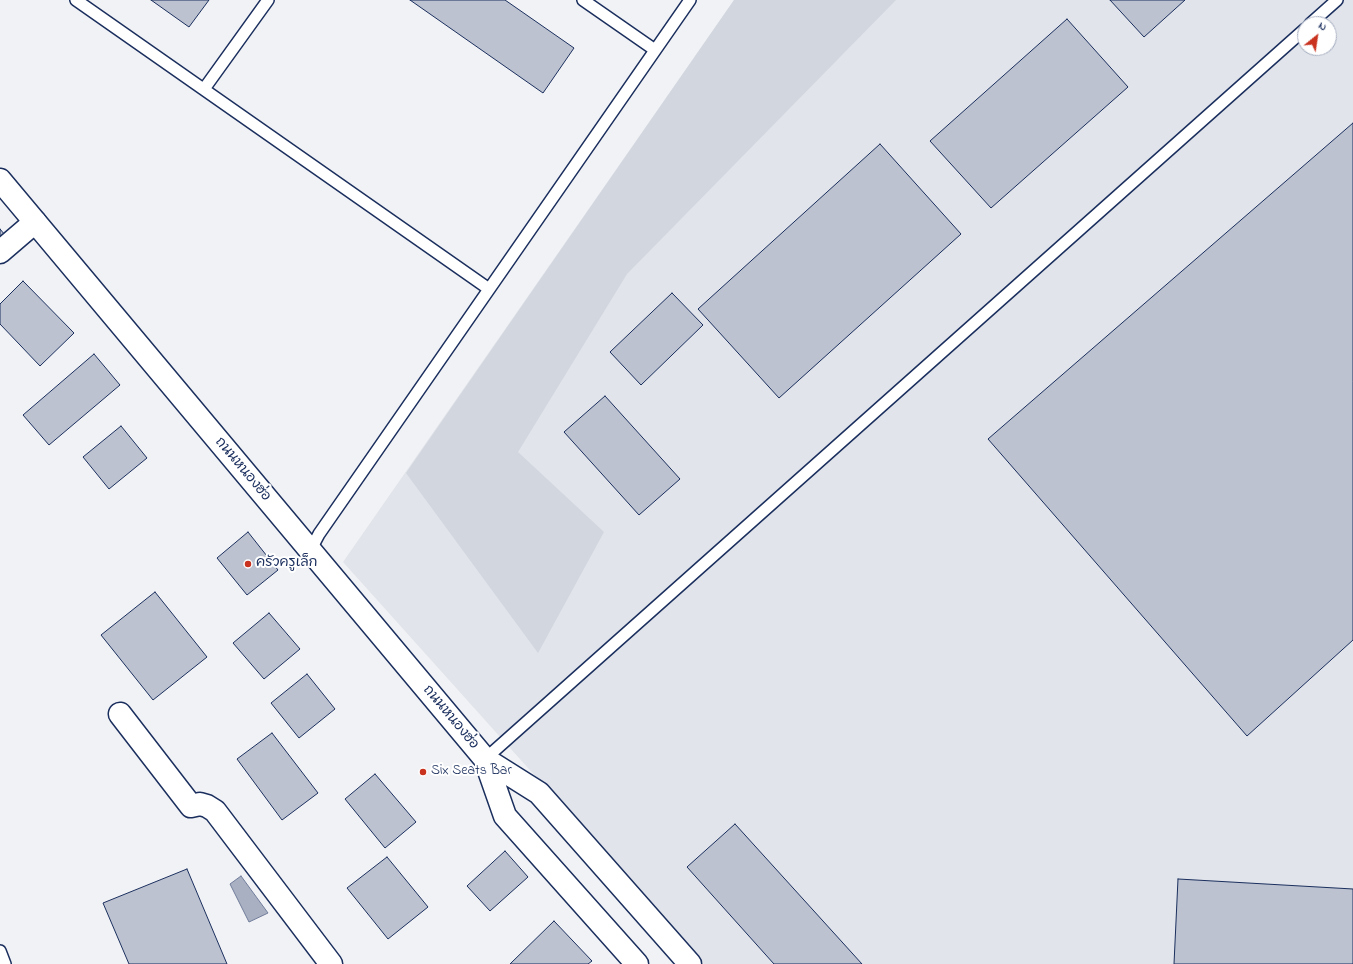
<!DOCTYPE html>
<html>
<head>
<meta charset="utf-8">
<style>
	body { margin:0 }
	#map { position:relative; width:1353px; height:964px; overflow:hidden; background:#f1f2f5; font-family:"Indie Flower",sans-serif }
	canvas { display:block }
	.north { position:absolute; left:1297px; top:16px; width:40px; height:40px; box-sizing:border-box; background:#fff; border:1px solid #a4acbf; border-radius:50%; rotate:30deg; font-size:11px; font-weight:700; line-height:16px; text-align:center; color:#1b2f5e }
	.north::after { content:''; display:block; margin:auto; width:14px; height:18px; background:#c8321e; clip-path:polygon(50% 0,100% 100%,50% 72%,0 100%) }
</style>
</head>
<body>
<div id="map">
<canvas width="1353" height="964"></canvas>
<div class="north">N</div>
</div>
<script>
const g = document.querySelector('canvas').getContext('2d');
g.lineJoin = 'round';
function fillPath(path, color) { g.fillStyle = color; g.fill(path, 'evenodd'); }
const poly = rows => new Path2D(rows.map(r => 'M' + r).join(''));
function strokePath(path, color, width, dash) { g.strokeStyle = color; g.lineWidth = width; g.lineCap = dash ? 'butt' : 'round'; g.setLineDash(dash || []); g.stroke(path); }
function write(font, color, halo, rows, align = 'center') {
  g.font = font + ' "Indie Flower","Playpen Sans Thai",sans-serif'; g.lineWidth = 4; g.setLineDash([]); g.textBaseline = 'middle'; g.strokeStyle = halo; g.fillStyle = color; for (const [text, x, y, turn = 0] of rows) {
    g.save(); g.translate(x, y); g.rotate((+turn || 0) * Math.PI / 180); g.textAlign = isNaN(turn) ? turn : align; if (halo) g.strokeText(text, 0, 0); g.fillText(text, 0, 0); g.restore();
  }
}
fillPath(poly([
	[734,0,1353,0,1353,964,704,964,343,562],
	[1305,24,1329,24,1329,48,1305,48]
]), '#e1e4ea');
fillPath(poly([
	[734,0,896,0,627,274,518,452,604,532,538,653,406,473]
]), '#d2d6df');
const water = poly([
	[241,876,268,913,249,922,230,884,241,876]
]);
fillPath(water, '#a8b0c2');
strokePath(water, '#707c9a', 1);
const building = poly([
	[151,0,209,0,189,27,151,0],
	[410,0,505,0,574,48,543,93,410,0],
	[1110,0,1185,0,1144,37,1110,0],
	[1067,19,1128,87,991,208,930,141,1067,19],
	[1353,123,1353,640,1247,736,988,439,1353,123],
	[880,144,961,234,779,398,698,309,880,144],
	[0,229,5,235,0,240,0,229],
	[23,281,74,333,40,366,0,324,0,304,23,281],
	[672,293,703,325,641,385,610,352,672,293],
	[94,354,120,385,49,445,23,415,94,354],
	[605,396,680,479,639,515,564,432,605,396],
	[121,426,147,458,109,489,83,457,121,426],
	[248,532,278,570,247,595,217,558,248,532],
	[155,592,207,657,153,700,101,635,155,592],
	[269,613,300,649,264,679,233,643,269,613],
	[307,674,335,709,299,738,271,703,307,674],
	[272,733,318,793,282,820,237,759,272,733],
	[375,774,416,822,385,848,345,799,375,774],
	[735,824,862,964,774,964,687,867,735,824],
	[505,851,528,877,490,911,467,886,505,851],
	[387,857,428,907,388,939,347,888,387,857],
	[187,869,227,964,129,964,103,903,187,869],
	[1178,879,1353,889,1353,964,1174,964,1178,879],
	[554,921,592,961,588,964,510,964,554,921]
]);
fillPath(building, '#bcc2d0');
strokePath(building, '#1b2f5e', 1);
const lane = poly([
	[76,0,489,289],
	[583,0,655,50],
	[1310,24,1337,0],
	[204,89,268,0],
	[310,551,319,534,690,0],
	[485,759,1305,29],
	[0,951,5,964]
]);
const street = poly([
	[0,252,35,222],
	[120,714,191,806,200,804,207,806,215,811,331,964]
]);
const secondary = poly([
	[0,180,485,759,539,793,690,964],
	[485,759,505,816,637,964]
]);
strokePath(lane, '#1b2f5e', 14);
strokePath(street, '#1b2f5e', 25);
strokePath(secondary, '#1b2f5e', 25);
strokePath(lane, '#fff', 11);
strokePath(street, '#fff', 22);
strokePath(secondary, '#fff', 22);
for (const [x, y, r, color] of [
	[248,564,4,"#c8321e"],
	[423,772,4,"#c8321e"]
]) { const dot = new Path2D(); dot.arc(x, y, r, 0, 2 * Math.PI); g.fillStyle = color; g.fill(dot); strokePath(dot, '#fff', 1.5); }
write('14px', '#1b2f5e', '#fff', [
	["ถนนหนองฮ่อ",242,470,50],
	["ถนนหนองฮ่อ",450,718,50]
]);
write('14px', '#1b2f5e', '#fff', [
	["ครัวครูเล็ก",256,564],
	["Six Seats Bar",431,772]
], 'left');
</script>
</body>
</html>
